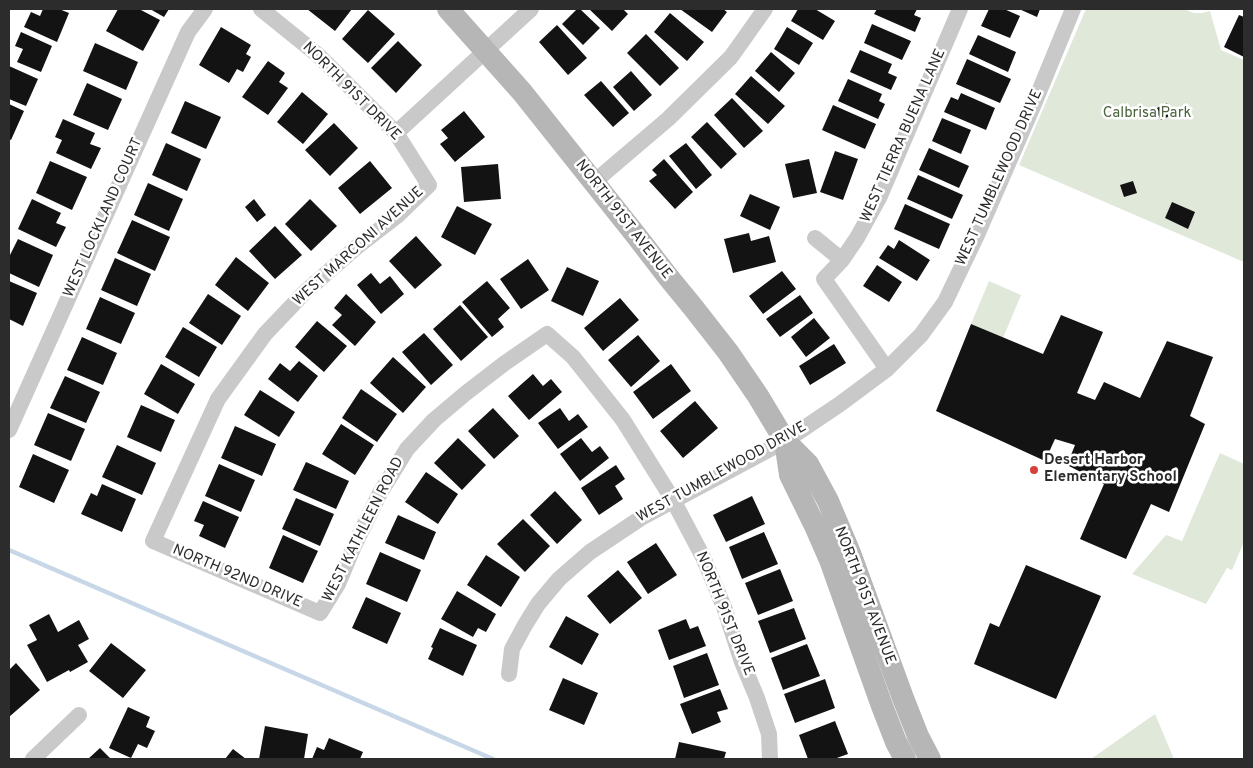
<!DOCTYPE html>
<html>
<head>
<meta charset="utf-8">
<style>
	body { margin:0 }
	#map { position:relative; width:1253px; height:768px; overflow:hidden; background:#fff; font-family:Overpass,sans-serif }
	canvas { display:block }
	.frame { position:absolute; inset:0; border:10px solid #2c2c2c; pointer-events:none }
</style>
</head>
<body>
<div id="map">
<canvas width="1253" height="768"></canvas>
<div class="frame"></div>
</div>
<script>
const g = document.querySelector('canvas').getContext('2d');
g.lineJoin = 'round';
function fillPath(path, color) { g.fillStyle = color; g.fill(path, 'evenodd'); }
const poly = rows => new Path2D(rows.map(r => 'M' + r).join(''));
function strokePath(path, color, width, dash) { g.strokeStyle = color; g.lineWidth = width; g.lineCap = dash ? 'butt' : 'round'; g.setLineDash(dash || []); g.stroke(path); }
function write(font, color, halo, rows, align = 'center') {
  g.font = font + ' Overpass,sans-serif'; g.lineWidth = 5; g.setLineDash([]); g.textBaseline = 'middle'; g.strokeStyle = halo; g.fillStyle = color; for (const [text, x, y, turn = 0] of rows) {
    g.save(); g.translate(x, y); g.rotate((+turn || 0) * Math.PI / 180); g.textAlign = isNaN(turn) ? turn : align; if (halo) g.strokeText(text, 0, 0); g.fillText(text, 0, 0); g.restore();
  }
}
fillPath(poly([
	[1086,9,1184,9,1194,13,1202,13,1210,11,1221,50,1244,60,1244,262,1019,165],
	[989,281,1021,295,1003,338,971,324],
	[1220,453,1244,464,1244,542,1232,570,1227,568,1206,604,1132,574,1166,535,1182,541],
	[1155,714,1174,759,1091,759]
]), '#e0e8da');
strokePath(poly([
	[9,550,493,759]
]), '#c7d7e7', 4.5);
fillPath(poly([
	[43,9,59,9,69,13,57,42,24,27,31,12,40,16],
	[118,9,139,9,160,20,143,51,106,31],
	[150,9,169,9,164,17],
	[307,9,352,9,335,31],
	[577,9,580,9,600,28,583,45,562,24],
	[589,9,623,9,628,14,612,31],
	[680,9,723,9,727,12,712,32],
	[798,9,815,9,835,21,823,40,791,21],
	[877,9,917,9,914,15,921,18,915,32,874,14],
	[989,9,1004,9,1020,16,1010,38,981,26],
	[1019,9,1040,9,1037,17],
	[368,10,395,34,368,63,342,39],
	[670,13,704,42,687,61,654,32],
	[1239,15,1244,17,1244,57,1224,47],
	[872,24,911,41,902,60,864,43],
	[557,25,587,58,568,75,539,42],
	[221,27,251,45,246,54,251,57,243,72,237,69,229,83,199,65],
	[787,27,813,43,799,65,774,49],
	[21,32,52,46,41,72,17,62,23,49,15,46],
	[646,34,679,68,660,86,627,53],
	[978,35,1016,52,1008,72,969,54],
	[398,41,422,65,396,93,371,68],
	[95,43,138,62,126,90,83,71],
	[860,50,892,64,888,73,897,77,891,90,850,72],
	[771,52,795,73,779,92,755,71],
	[967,59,1011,79,1000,103,956,84],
	[268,61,285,73,279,82,288,88,268,115,242,97],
	[9,66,38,79,26,106,9,99],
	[631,71,652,95,634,111,613,87],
	[751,76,785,106,768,124,735,94],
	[848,79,882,94,879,101,885,104,878,119,838,101],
	[601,81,629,113,613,127,584,95],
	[87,83,122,99,108,130,73,115],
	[302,92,328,114,303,144,277,122],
	[961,93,995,108,986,130,944,112,951,97,958,100],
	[732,98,763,131,744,148,714,115],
	[185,101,221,117,206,149,171,133],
	[1167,103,1172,115,1161,120,1155,109],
	[9,104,24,111,11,140,9,139],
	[833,105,876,124,865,149,822,130],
	[464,111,485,137,455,162,440,144,448,138,441,130],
	[942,118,971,130,961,154,932,141],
	[63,119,95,133,90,144,101,148,91,169,56,153,62,140,55,137],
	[707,122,737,154,721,169,691,137],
	[334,123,358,148,330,176,305,150],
	[166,143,201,159,187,191,152,175],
	[686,143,712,175,696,189,669,156],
	[929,148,969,166,959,188,919,170],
	[835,151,858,159,843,200,820,192],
	[664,159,693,192,675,209,649,181,657,175,652,170],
	[809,159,817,193,793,198,785,164],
	[50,161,87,177,72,210,36,193],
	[370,161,392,188,360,214,338,188],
	[498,164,501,199,464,202,461,167],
	[918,175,963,195,952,219,907,199],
	[1133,181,1137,193,1124,197,1120,185],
	[148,183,183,199,169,231,134,215],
	[750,194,780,207,770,230,740,216],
	[32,199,61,213,56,223,66,227,56,247,18,229],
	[254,199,266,215,257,222,245,207],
	[310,199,337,226,311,251,285,224],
	[1172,202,1195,212,1188,229,1165,218],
	[905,204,950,224,939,249,894,229],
	[457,206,492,224,475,255,441,237],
	[132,220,170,237,155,271,117,253],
	[275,226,302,255,275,279,249,251],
	[749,233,751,241,769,236,776,262,733,273,724,239],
	[416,236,442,265,415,289,389,261],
	[18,239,53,255,39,287,9,273,9,257],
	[899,240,930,260,917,281,879,258,888,245,894,249],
	[236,257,269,283,248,311,215,285],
	[115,258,151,274,137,306,101,290],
	[528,259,549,290,521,309,500,279],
	[877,265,902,282,889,302,863,286],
	[567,267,599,281,583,316,551,301],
	[782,271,796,289,763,314,749,296],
	[371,273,380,284,390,276,404,294,381,314,357,285],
	[9,281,37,293,23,326,9,319],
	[487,281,510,308,498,319,504,327,492,337,462,302],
	[208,294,241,316,222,345,189,323],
	[346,294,376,322,355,346,332,325,342,315,334,308],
	[800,295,813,313,780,337,766,319],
	[100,297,135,313,121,344,86,329],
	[620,298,639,320,603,351,584,328],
	[460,305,488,337,461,361,433,329],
	[1061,315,1103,332,1077,393,1095,400,1104,382,1140,398,1167,341,1213,357,1190,416,1205,424,1169,512,1151,504,1126,559,1080,539,1104,484,1067,465,1075,445,1055,439,1045,461,936,411,971,324,1043,354],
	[814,318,830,338,806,357,791,337],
	[317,321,347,346,324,372,295,347],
	[183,327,217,347,199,377,165,357],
	[424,333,453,365,431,385,402,352],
	[638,335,660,361,631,387,608,360],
	[82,337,117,353,103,385,67,370],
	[834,344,846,363,810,385,799,366],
	[393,357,426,387,403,413,370,383],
	[299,361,318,376,298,402,268,379,280,363,290,371],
	[161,364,195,384,178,414,144,394],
	[671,364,691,391,653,419,633,392],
	[533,374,543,386,551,379,562,392,529,420,508,396],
	[65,376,100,392,86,423,50,408],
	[361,389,397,414,377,442,342,418],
	[260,390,295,412,279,437,244,415],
	[695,401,718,428,683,458,660,431],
	[141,405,175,420,161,452,127,437],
	[493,408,519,436,494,459,468,431],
	[560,408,569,421,578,414,588,427,558,449,538,423],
	[48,413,85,429,71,461,34,445],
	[341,424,374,445,355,475,322,454],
	[235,426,276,444,262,476,221,458],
	[458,438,486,465,462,490,434,463],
	[581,438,592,452,600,446,609,458,580,481,560,454],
	[117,445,156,463,142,495,102,477],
	[33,454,69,470,54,503,19,487],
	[306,462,349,481,336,509,293,490],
	[219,464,255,480,241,512,205,496],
	[616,465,625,479,615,486,623,499,599,515,581,488],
	[426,472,458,494,438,524,405,502],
	[102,484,136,499,122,532,81,514,91,493,97,496],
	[555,491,582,520,557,544,530,515],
	[752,496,765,524,726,542,713,515],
	[296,498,334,514,320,546,282,529],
	[203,501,239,517,225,548,199,536,204,525,194,521],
	[398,515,436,532,424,560,385,543],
	[523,519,550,546,525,572,497,544],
	[764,532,778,564,742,579,729,547],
	[283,535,318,551,303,583,269,568],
	[656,543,677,575,648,594,627,562],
	[380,552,421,570,407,602,366,584],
	[486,555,520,577,501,607,467,585],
	[1026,565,1101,596,1056,699,974,664,990,623,999,627],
	[780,569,793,601,758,615,745,583],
	[618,570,642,598,610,624,587,596],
	[457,591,496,614,486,632,478,628,473,637,441,619],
	[366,597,401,613,387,644,352,628],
	[794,608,806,639,770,653,758,621],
	[49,614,58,632,79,620,89,639,78,645,88,662,70,672,69,670,47,682,27,645,37,640,29,625],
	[566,616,599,634,582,665,549,647],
	[686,619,690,629,698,626,706,646,669,660,658,630],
	[440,628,477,645,463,676,428,659,433,648,431,647],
	[111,643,146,670,123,698,89,671],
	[807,644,820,676,783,690,771,658],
	[707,653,719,685,684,698,673,666],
	[16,663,40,690,9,717,9,670],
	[563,678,598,693,584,725,549,710],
	[825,679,835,708,795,723,784,694],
	[720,689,728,709,717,712,721,722,692,734,680,704],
	[128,707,150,717,146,727,155,731,147,748,138,744,131,758,109,748],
	[835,721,848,754,834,759,808,759,799,735],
	[265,726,308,734,304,759,259,759],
	[329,738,363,752,360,759,312,759,317,747,324,750],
	[679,742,726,752,724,759,675,759],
	[100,748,111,759,88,759],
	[233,749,246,759,225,759]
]), '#131313');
strokePath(poly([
	[261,9,318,55,396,133,429,185,397,216,358,246,306,291,265,334,218,399,153,541,320,613,338,584,354,546,380,493,407,449,434,420,466,393,505,363,547,334,573,357,623,420,673,500,703,557,724,607,742,662,757,698,769,734,770,759],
	[396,133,531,9],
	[594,182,668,119,731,57,765,9],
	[815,238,842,260],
	[887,369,824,279,842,260,857,238,879,198,960,9],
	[9,430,188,32,205,9],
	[509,674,512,649,525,625,538,604,559,579,590,552,641,518,785,441,840,404,887,369,921,335,945,302,977,235,1034,104,1073,9],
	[33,759,79,715]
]), '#c9c9c9', 16);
strokePath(poly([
	[448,9,522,92,635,234,669,278,692,306,728,352,758,396,785,441,808,464,828,501,850,553,903,698,918,736,930,759],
	[785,441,790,475,816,528,830,560,882,706,896,742,905,759]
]), '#b6b6b6', 22);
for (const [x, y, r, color] of [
	[1034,470,5,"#d5423b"]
]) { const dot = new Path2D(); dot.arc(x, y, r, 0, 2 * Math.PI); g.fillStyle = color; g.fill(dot); strokePath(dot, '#fff', 2); }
write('15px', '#2c2c2c', '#fff', [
	["NORTH 91ST DRIVE",351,92,45],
	["WEST TIERRA BUENA LANE",904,136,-66],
	["WEST TUMBLEWOOD DRIVE",1000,178,-66],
	["WEST LOCKLAND COURT",104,218,-66],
	["NORTH 91ST AVENUE",623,220,52],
	["WEST MARCONI AVENUE",359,247,-42],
	["WEST TUMBLEWOOD DRIVE",722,473,-29],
	["WEST KATHLEEN ROAD",364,530,-63],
	["NORTH 92ND DRIVE",237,577,23],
	["NORTH 91ST AVENUE",864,596,69],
	["NORTH 91ST DRIVE",724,614,68]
]);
write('15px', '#4a633d', '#fff', [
	["Calbrisa Park",1147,114]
]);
write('bold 15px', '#2c2c2c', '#fff', [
	["Desert Harbor",1044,461],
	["Elementary School",1044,478]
], 'left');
</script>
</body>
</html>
